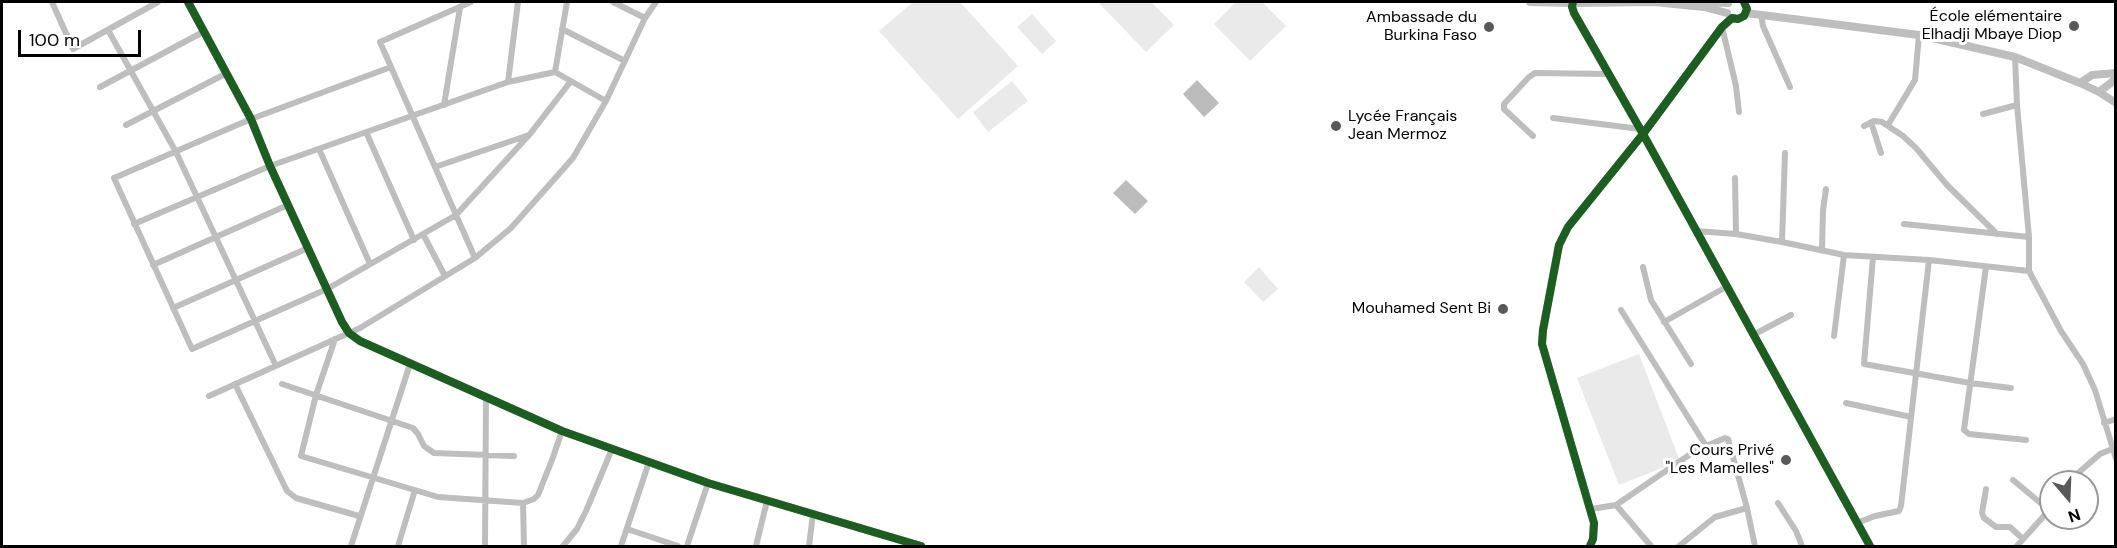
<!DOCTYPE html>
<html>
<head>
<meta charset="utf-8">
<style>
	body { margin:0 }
	#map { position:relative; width:2117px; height:548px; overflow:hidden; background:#fff; font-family:"DM Sans",sans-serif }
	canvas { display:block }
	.frame { position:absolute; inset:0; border:3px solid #000; pointer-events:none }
	.north { position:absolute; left:2039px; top:470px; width:60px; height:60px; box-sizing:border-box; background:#fff; border:2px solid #999; border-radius:50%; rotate:161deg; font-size:16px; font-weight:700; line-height:24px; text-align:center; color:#000 }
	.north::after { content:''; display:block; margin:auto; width:21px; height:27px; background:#595959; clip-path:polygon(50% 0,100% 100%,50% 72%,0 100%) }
	.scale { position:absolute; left:18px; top:30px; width:123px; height:27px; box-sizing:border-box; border:3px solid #000; border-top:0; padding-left:8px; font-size:18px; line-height:21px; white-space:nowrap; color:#000; -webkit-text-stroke:4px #fff; paint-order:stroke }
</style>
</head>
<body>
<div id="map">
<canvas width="2117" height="548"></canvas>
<div class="frame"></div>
<div class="north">N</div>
<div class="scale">100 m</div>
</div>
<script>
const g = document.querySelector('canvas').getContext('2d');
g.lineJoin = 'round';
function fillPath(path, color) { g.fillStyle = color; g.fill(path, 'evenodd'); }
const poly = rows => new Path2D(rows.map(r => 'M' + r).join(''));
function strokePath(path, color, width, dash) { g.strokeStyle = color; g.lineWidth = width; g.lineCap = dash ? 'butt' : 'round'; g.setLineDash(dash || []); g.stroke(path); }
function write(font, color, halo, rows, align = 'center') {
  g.font = font + ' "DM Sans",sans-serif'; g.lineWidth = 6; g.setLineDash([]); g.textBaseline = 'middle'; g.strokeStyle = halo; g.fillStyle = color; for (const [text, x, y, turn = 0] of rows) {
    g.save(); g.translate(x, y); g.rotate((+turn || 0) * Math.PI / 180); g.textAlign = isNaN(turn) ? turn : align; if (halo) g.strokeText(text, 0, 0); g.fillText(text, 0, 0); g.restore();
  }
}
fillPath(poly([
	[913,2,960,2,1018,66,958,119,879,31],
	[1098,2,1151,2,1174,25,1146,52],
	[1236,2,1262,2,1286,26,1250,61,1214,24],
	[1032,14,1056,41,1042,54,1017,27],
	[1012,81,1028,101,988,132,973,112],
	[1259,267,1278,289,1263,302,1244,282],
	[1639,354,1680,461,1619,485,1577,378]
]), '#eaeaea');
fillPath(poly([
	[1197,80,1219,103,1204,117,1183,94],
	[1126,180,1148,201,1135,214,1113,193]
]), '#bcbcbc');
strokePath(poly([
	[52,2,73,49,158,2],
	[471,2,380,42,475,258],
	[613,2,645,18],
	[1761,15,1763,26,1790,87],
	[1722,27,1736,86,1739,112],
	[562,29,625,61],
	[108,30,176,152,276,366],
	[2015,57,2017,105,2029,237,2029,271,2061,331,2083,364,2095,390,2116,459],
	[391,67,251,119,114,178,192,349,327,289,456,215,530,134,571,81],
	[555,72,567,2],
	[508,82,518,2],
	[100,87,203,32],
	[444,105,460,8],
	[1983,114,2017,105],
	[1553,118,1640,129],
	[1871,122,1881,153],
	[126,125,227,73],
	[1888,125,1915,80,1919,35],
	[1864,126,1874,121,1882,122,1903,136,1916,148,1947,185,1997,234],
	[366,132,414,240],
	[1533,136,1504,109,1504,104,1529,77,1535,73,1609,74],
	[319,149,370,264],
	[435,167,529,135],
	[1735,178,1736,234],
	[134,224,270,166,508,82,555,72,606,101],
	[1904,224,2029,237],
	[1696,231,1736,234,1782,242,1844,255,1929,260,2029,271],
	[423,234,445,276],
	[1782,242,1785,153],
	[1822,250,1823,210,1826,189],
	[1873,257,1864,364,1970,383,2011,388],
	[153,265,288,205],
	[1643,267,1651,300,1691,364],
	[1986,267,1964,430,1969,434,2026,440],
	[173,308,308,248],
	[1621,310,1706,446],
	[1664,322,1726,287],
	[1753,335,1791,315],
	[1834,336,1844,255],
	[335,339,316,395,301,456,438,497,523,503,534,499,538,495,552,460,562,431],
	[235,384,287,491,296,498,359,516],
	[282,384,413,428,418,434,424,446,434,453,514,456],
	[209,396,360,328,475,258,511,228,573,158,606,101,645,18,656,2],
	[1846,403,1911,417],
	[2104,423,2116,419],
	[2077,474,2100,454,2112,449],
	[2013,480,2049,510],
	[1986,489,1982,513,1984,518,1996,527,2010,527,2023,539],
	[523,503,524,546],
	[1778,503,1796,531,1802,546],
	[1616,505,1695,451,1725,438,1728,439,1747,508,1755,546],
	[1591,509,1616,505,1651,546],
	[1857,523,1875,516,1899,511,1901,506,1929,260],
	[627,529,678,546],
	[351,546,410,364],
	[398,546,415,490],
	[485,546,486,397],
	[563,546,577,529,586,511,612,449],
	[621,546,649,462],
	[687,546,708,483],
	[756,546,767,501],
	[809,546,813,514],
	[1679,546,1715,517,1747,508],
	[2017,546,2051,508]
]), '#bebebe', 6);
strokePath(poly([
	[188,2,251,119,270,166,342,322,349,333,360,341,562,431,708,483,921,546],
	[1530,2,1572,3,1654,2,1704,7,1727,13],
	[1704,2,1728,3],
	[1572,3,1574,13,1643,134,1870,546],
	[1746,13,1919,35,2015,57,2080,83,2099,92,2116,103],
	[2080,83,2092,75,2116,73],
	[2099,92,2116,79],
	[1590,546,1593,539,1594,523,1542,344,1543,330,1559,245,1568,227,1643,134,1722,27,1732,18,1738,19,1744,16,1747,9,1744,2]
]), '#bebebe', 8);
strokePath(poly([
	[188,2,251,119,270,166,342,322,349,333,360,341,562,431,708,483,921,546],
	[1573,2,1572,7,1574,13,1643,134,1870,546],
	[1590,546,1593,539,1594,523,1542,344,1543,330,1559,245,1568,227,1643,134,1722,27,1732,18,1738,19,1744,16,1747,9,1744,2]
]), '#1b5e20', 8);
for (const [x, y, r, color] of [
	[2074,26,6,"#595959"],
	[1489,27,6,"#595959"],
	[1336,126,6,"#595959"],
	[1503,309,6,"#595959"],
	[1786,460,6,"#595959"]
]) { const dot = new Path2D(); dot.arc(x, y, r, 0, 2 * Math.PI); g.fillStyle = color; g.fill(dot); strokePath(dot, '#fff', 2); }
write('16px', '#000', '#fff', [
	["École elémentaire",2062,17],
	["Elhadji Mbaye Diop",2062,35],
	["Ambassade du",1477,18],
	["Burkina Faso",1477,36],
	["Lycée Français",1348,117,"left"],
	["Jean Mermoz",1348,135,"left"],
	["Mouhamed Sent Bi",1491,309],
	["Cours Privé",1774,451],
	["\"Les Mamelles\"",1774,469]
], 'right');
</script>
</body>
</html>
